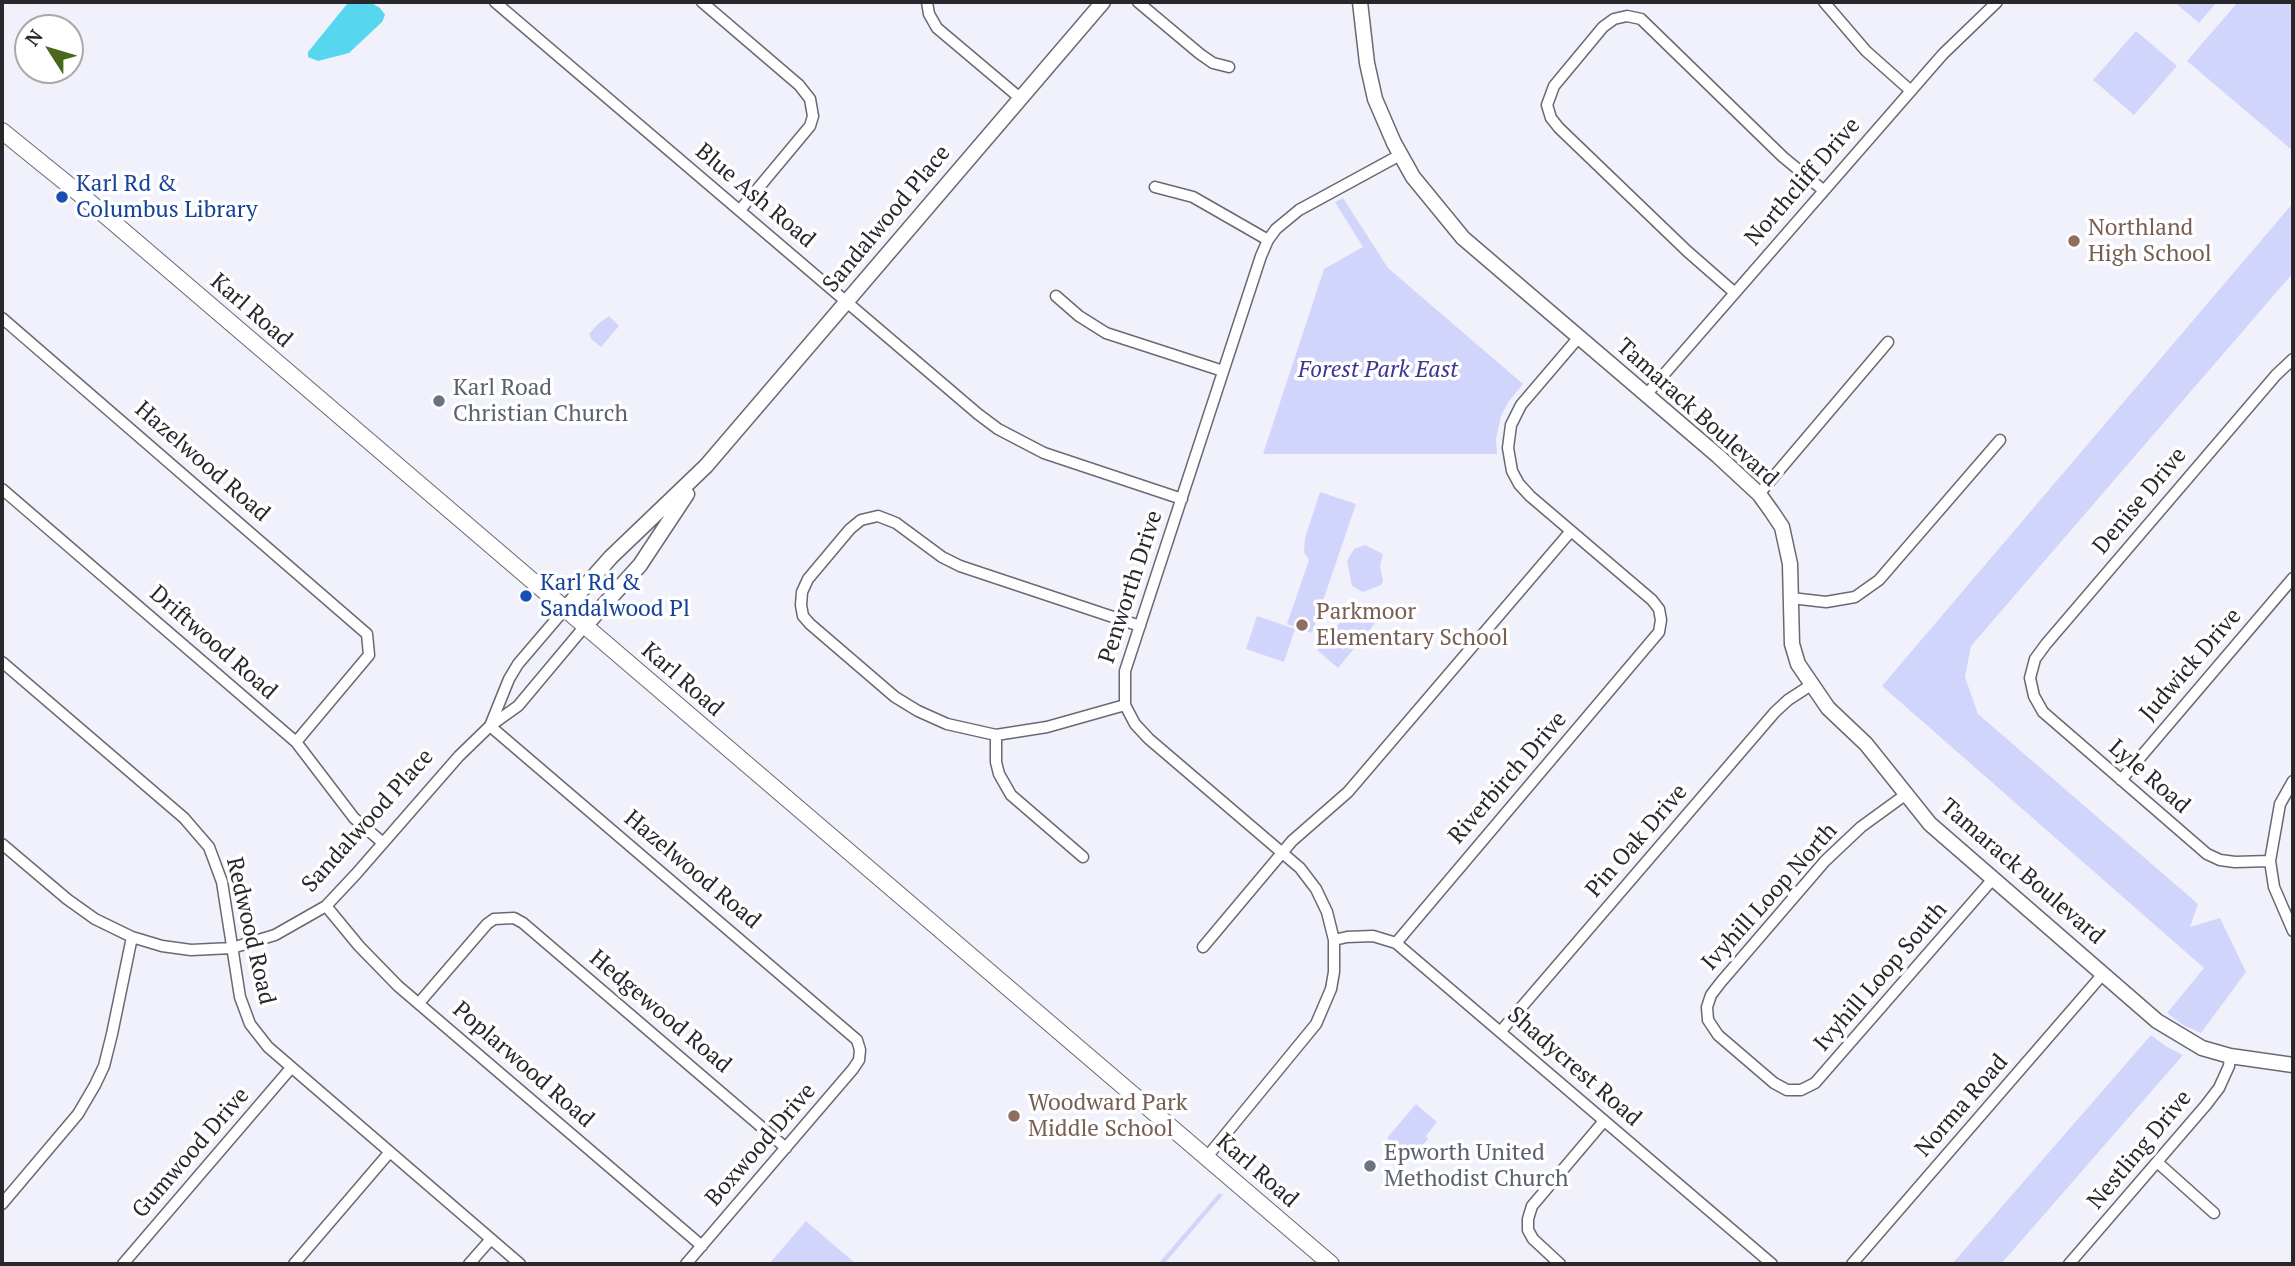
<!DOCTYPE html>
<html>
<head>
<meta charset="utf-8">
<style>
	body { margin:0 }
	#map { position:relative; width:2295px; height:1266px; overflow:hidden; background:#f0f1fb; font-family:"PT Serif",serif }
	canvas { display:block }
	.frame { position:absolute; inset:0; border:4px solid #28282c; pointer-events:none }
	.north { position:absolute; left:14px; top:14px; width:70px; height:70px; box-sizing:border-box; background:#fff; border:2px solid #a9a9ab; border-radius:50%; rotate:307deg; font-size:19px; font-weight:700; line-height:28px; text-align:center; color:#28282c }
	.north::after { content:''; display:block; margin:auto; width:24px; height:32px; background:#49681e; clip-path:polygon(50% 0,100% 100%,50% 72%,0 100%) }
</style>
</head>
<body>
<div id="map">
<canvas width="2295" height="1266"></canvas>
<div class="frame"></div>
<div class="north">N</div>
</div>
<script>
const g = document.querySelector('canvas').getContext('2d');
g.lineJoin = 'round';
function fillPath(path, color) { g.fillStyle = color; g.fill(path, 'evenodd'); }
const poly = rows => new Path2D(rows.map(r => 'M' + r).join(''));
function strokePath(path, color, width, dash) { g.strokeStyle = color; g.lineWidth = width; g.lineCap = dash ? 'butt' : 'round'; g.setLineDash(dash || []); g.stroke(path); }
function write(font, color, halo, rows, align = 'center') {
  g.font = font + ' "PT Serif",serif'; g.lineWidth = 7; g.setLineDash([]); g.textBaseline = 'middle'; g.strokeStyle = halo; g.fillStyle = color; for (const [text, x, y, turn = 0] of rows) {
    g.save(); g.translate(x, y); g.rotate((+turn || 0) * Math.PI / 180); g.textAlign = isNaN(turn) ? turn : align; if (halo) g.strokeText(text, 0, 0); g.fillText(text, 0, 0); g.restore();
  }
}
fillPath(poly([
	[2174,2,2217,2,2199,23],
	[2238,2,2293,2,2293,151,2187,61],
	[2136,31,2177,66,2134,115,2093,80],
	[1343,198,1388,268,1523,384,1509,401,1501,416,1496,439,1497,454,1263,454,1324,269,1363,247,1335,202],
	[2293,203,2293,273,1971,646,1965,677,1978,714,2198,904,2190,927,2220,918,2246,972,2201,1033,2183,1025,2167,1013,2204,968,1882,686],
	[609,316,619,326,601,347,592,340,589,334,598,324],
	[1320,492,1356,504,1312,633,1287,624,1309,560,1304,552,1305,538],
	[1365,545,1383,554,1380,566,1383,582,1381,585,1363,592,1352,586,1347,561,1354,549],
	[1356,603,1377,621,1338,668,1317,650],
	[1257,616,1295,629,1284,662,1246,649],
	[2151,1035,2167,1047,2183,1055,2001,1264,1952,1264],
	[1416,1104,1437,1122,1426,1136,1428,1139,1411,1159,1387,1138],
	[1219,1193,1223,1195,1164,1264,1158,1264],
	[806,1221,856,1264,769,1264]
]), '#d2d5fb');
fillPath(poly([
	[354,2,370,2,380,8,385,15,382,22,349,53,318,61,308,57,308,52,347,4]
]), '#57d6f0');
const minor = poly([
	[495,2,978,414,998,429,1044,453,1182,499],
	[702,2,799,85,810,99,813,116,810,126,740,210],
	[927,2,929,14,937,28,1020,98],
	[1138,2,1200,54,1213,63,1229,67],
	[1824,2,1866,51,1911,91],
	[1155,187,1193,197,1268,240],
	[1735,293,1687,251,1559,128,1551,118,1547,105,1554,86,1603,27,1614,19,1627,16,1641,19,1783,157,1823,190],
	[1056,296,1079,316,1106,333,1223,371],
	[2,318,367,634,369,655,296,742],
	[1646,395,1943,54,1997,2],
	[2,489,296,742,354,818,383,843],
	[1759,494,1888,342],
	[1791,598,1826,602,1855,597,1879,580,2000,440],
	[2,662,184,818,209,847,222,882,240,997,250,1024,268,1047,520,1264],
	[1125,705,1047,727,996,735,947,724,918,711,895,697,810,624,803,616,801,605,802,592,808,579,850,529,861,520,878,516,896,523,942,557,960,566,1140,626],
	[490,726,857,1040,860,1050,859,1060,853,1069,686,1264],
	[490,726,509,679,518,664,565,609],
	[996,735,996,762,999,774,1011,795,1083,857],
	[2121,780,2293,578],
	[2293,781,2280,804,2270,861,2274,887,2293,931],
	[1905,795,1861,827,1825,861,1721,982,1711,995,1707,1007,1708,1020,1718,1035,1774,1083,1787,1090,1801,1090,1815,1083,1992,880],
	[2,844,67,899,95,919,132,937,162,946,191,950,232,948,275,935,326,906,356,874,459,756,490,726,518,706,585,626],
	[2270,861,2235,862,2220,860,2207,854,2043,712,2034,696,2030,678,2035,659,2046,644,2276,375,2293,359],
	[326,906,359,946,398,986,702,1246],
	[1334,940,1347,937,1373,936,1396,943,1772,1264],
	[1396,943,1659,632,1661,620,1659,609,1652,600,1530,496,1519,484,1512,471,1508,448,1511,425,1521,405,1579,337],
	[1203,947,1292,841,1348,792,1571,531],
	[419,1003,487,924,494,919,514,918,523,923,786,1148],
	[1501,1031,1775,712,1788,700,1811,685],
	[1206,1158,1316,1024,1331,989,1334,972,1334,940,1327,912,1316,889,1300,868,1149,739,1135,724,1125,705,1125,671,1261,256,1268,240,1276,229,1299,210,1400,155],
	[2157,1162,2214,1213],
	[2,1204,78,1114,95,1085,104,1066,112,1034,132,937],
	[123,1264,291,1068],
	[294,1264,389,1153],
	[469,1264,491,1239],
	[1560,1264,1533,1239,1528,1230,1528,1219,1532,1206,1604,1121],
	[1852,1264,2103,974],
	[2069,1264,2206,1105,2219,1088,2229,1066,2230,1056]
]);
const tertiary = poly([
	[1360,2,1367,63,1375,99,1394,143,1413,177,1463,238,1718,456,1759,494,1772,512,1782,527,1790,564,1792,644,1798,664,1828,708,1866,744,1930,824,2157,1021,2202,1048,2230,1056,2293,1065],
	[565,609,611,557,706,466,1103,2],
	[585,626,640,565,687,494]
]);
const secondary = poly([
	[2,131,86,199,1331,1264]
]);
strokePath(minor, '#686972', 13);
strokePath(tertiary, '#686972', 17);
strokePath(secondary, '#686972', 18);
strokePath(minor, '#fff', 10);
strokePath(tertiary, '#fff', 14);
strokePath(secondary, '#fff', 16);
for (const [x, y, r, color] of [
	[62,197,7,"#1a4fb4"],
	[2074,241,7,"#8d6e63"],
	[439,401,7,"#6b7280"],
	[526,596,7,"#1a4fb4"],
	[1302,625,7,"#8d6e63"],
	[1014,1116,7,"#8d6e63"],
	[1370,1166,7,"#6b7280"]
]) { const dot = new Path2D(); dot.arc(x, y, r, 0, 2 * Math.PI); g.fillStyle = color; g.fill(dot); strokePath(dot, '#fff', 2.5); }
write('23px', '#28282c', '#fff', [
	["Northcliff Drive",1803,182,-49],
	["Blue Ash Road",755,196,40],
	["Sandalwood Place",887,219,-50],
	["Karl Road",251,311,41],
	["Tamarack Boulevard",1697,413,42],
	["Hazelwood Road",202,462,41],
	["Denise Drive",2140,501,-50],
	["Penworth Drive",1131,587,-72],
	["Driftwood Road",213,643,41],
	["Judwick Drive",2191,665,-49],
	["Karl Road",682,680,41],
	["Lyle Road",2149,777,41],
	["Riverbirch Drive",1508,778,-49],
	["Sandalwood Place",368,821,-48],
	["Pin Oak Drive",1637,841,-49],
	["Hazelwood Road",692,870,40],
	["Tamarack Boulevard",2022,872,41],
	["Ivyhill Loop North",1770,897,-48],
	["Redwood Road",250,931,77],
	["Ivyhill Loop South",1881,977,-49],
	["Hedgewood Road",660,1012,40],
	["Poplarwood Road",523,1065,41],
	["Shadycrest Road",1574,1067,41],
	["Norma Road",1962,1106,-49],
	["Boxwood Drive",761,1145,-49],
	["Nestling Drive",2140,1150,-50],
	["Gumwood Drive",191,1153,-49],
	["Karl Road",1257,1171,41]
]);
write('23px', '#164399', '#fff', [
	["Karl Rd &",76,184],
	["Columbus Library",76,210],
	["Karl Rd &",540,583],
	["Sandalwood Pl",540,609]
], 'left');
write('23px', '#785e54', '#fff', [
	["Northland",2088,228],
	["High School",2088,254],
	["Parkmoor",1316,612],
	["Elementary School",1316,638],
	["Woodward Park",1028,1103],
	["Middle School",1028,1129]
], 'left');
write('italic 23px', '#3d3692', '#fff', [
	["Forest Park East",1378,370]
]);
write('23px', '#5b616d', '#fff', [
	["Karl Road",453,388],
	["Christian Church",453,414],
	["Epworth United",1384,1153],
	["Methodist Church",1384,1179]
], 'left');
</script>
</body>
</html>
